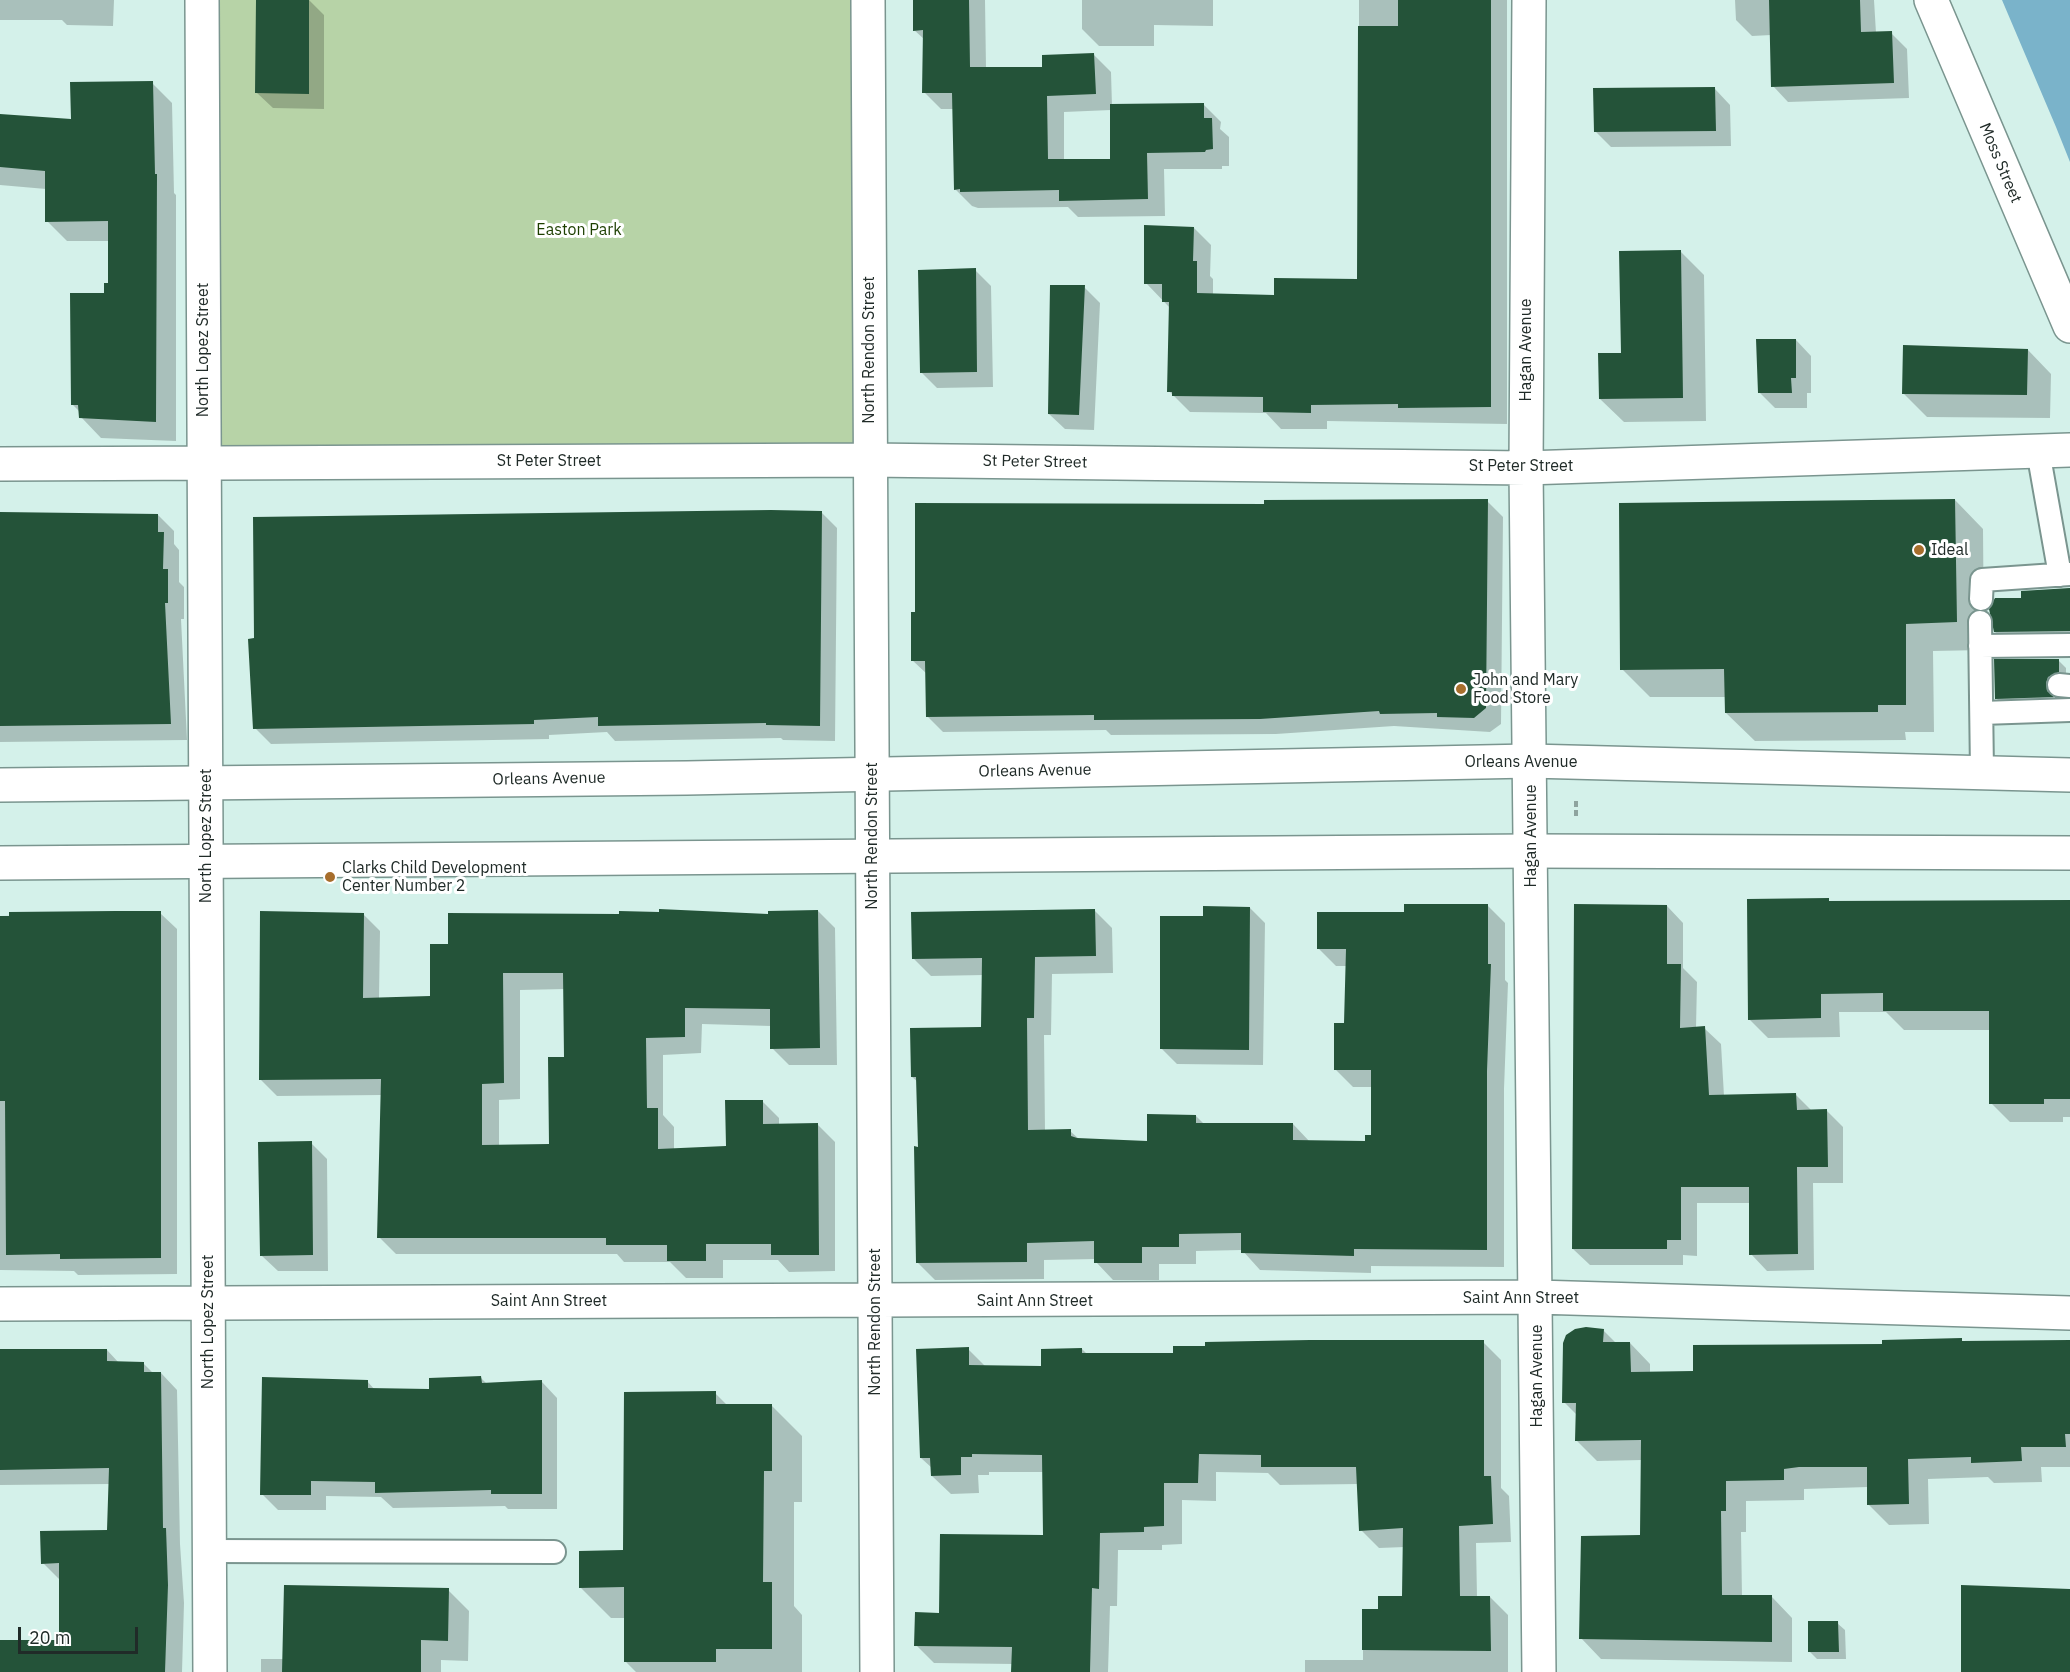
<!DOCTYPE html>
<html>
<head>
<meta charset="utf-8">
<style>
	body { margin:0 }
	#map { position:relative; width:2070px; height:1672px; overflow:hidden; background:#d4f1ea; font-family:"IBM Plex Sans",sans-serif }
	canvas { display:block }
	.scale { position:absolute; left:18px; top:1627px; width:120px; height:27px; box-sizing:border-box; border:3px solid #202b28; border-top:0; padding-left:8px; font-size:18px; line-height:21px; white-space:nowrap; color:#202b28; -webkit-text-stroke:4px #fff; paint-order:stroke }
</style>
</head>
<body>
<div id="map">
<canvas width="2070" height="1672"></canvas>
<div class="scale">20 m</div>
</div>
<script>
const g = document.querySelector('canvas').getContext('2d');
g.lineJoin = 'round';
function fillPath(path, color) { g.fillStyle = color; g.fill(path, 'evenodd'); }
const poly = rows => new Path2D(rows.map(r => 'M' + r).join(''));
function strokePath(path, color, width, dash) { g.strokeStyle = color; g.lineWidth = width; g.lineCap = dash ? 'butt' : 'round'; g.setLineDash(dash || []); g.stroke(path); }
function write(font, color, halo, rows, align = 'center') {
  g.font = font + ' "IBM Plex Sans",sans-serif'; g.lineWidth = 6; g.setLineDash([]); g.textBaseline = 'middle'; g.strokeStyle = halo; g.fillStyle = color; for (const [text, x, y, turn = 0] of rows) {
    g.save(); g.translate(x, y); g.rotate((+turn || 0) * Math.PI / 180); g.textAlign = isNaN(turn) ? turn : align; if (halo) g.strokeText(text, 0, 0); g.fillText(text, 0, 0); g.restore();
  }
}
fillPath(poly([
	[202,0,868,0,869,460,203,462]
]), '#b7d3a7');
fillPath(poly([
	[2002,0,2070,0,2070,162,2056,127]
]), '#7ab3ca');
fillPath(poly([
	[0,0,114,0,113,26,67,25,62,20,0,20],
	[258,0,309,0,324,15,324,109,273,108,257,93],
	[914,0,985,0,986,68,1043,69,1094,55,1111,72,1112,106,1204,105,1221,122,1220,129,1229,137,1229,166,1222,166,1222,169,1164,169,1165,216,1078,217,1068,207,978,208,972,206,955,189,954,109,941,109,924,92,924,39,914,30],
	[1111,110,1112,161,1064,161,1064,112],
	[1082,0,1213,0,1213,26,1154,25,1154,46,1099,46,1082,29],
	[1359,0,1507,0,1507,424,1327,421,1327,429,1281,429,1266,413,1190,412,1169,391,1170,308,1146,283,1194,228,1211,245,1210,276,1213,279,1213,295,1275,296,1359,280],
	[1735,0,1874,0,1876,33,1891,33,1907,49,1909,98,1788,102,1773,86,1771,35,1752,36,1736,20],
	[152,83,172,103,174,193,176,195,176,441,101,438,81,417,80,412,73,405,109,285,109,241,67,241,47,221,46,189,0,185,0,115,72,120],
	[1715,89,1730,105,1731,146,1611,147,1595,131],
	[1681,252,1704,275,1706,421,1624,422,1600,399,1622,354],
	[975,270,991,286,993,387,937,388,921,372],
	[1084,287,1100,303,1094,430,1065,429,1049,414],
	[1796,340,1811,356,1811,393,1807,393,1807,408,1775,408,1759,392],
	[2028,350,2051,374,2050,418,1927,417,1904,394],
	[1955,500,1983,529,1984,650,1933,651,1934,732,1905,732,1906,740,1755,741,1726,713,1726,697,1650,697,1622,669],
	[1487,501,1503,517,1501,724,1490,732,1394,726,1276,734,1111,735,1106,730,943,732,927,716,927,674,912,660,1266,505],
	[821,512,837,528,835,741,783,740,781,738,615,741,607,732,549,735,549,739,271,744,255,728,255,519,483,514],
	[0,514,158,515,174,531,174,544,179,550,179,582,184,587,184,619,181,619,187,740,0,742],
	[2070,588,2070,638,2003,639,1995,632,2022,599],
	[2058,660,2066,668,2066,679,2053,691,2054,699,2004,706,1996,698],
	[2070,904,2070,1117,2063,1117,2063,1122,2010,1122,1991,1103,1991,1030,1904,1030,1886,1012,1839,1012,1840,1037,1768,1038,1749,1019],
	[1487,905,1505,923,1505,980,1508,983,1504,1089,1504,1267,1371,1266,1371,1273,1260,1270,1242,1250,1196,1251,1196,1264,1159,1264,1159,1280,1113,1280,1096,1262,1096,1259,1044,1260,1044,1279,935,1280,917,1262,919,1148,918,1082,912,1077,983,1029,984,975,931,976,914,959,1094,910,1112,928,1113,973,1052,974,1051,1035,1044,1035,1045,1131,1070,1131,1079,1139,1149,1142,1196,1116,1204,1124,1293,1124,1310,1142,1367,1142,1372,1137,1373,1087,1353,1087,1335,1069,1345,1025,1347,966,1336,966,1318,948,1406,913],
	[1667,906,1683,923,1683,968,1697,982,1696,1028,1704,1028,1721,1044,1724,1096,1796,1095,1812,1111,1827,1111,1843,1127,1843,1183,1813,1183,1814,1270,1767,1271,1751,1254,1750,1203,1697,1203,1697,1256,1683,1255,1683,1265,1590,1265,1573,1249],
	[1250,908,1265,923,1263,1065,1177,1064,1162,1049,1204,917],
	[818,911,835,928,837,1065,789,1065,772,1048,771,1026,702,1024,701,1053,663,1055,663,1115,674,1127,674,1150,727,1148,762,1101,779,1118,779,1125,818,1125,835,1142,835,1271,789,1272,778,1260,723,1260,723,1278,686,1278,670,1262,624,1262,617,1254,396,1254,379,1237,382,1095,277,1096,260,1079,363,914,380,931,379,999,431,998,431,946],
	[565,989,566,1059,550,1146,499,1146,499,1100,520,1099,520,990],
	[160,913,177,929,177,1274,78,1275,74,1271,0,1270,0,916],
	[311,1143,327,1159,328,1271,278,1271,262,1256],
	[1603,1330,1616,1343,1630,1343,1650,1364,1650,1374,1694,1373,1883,1345,1961,1340,1964,1342,2070,1342,2070,1467,2041,1467,2042,1482,1994,1483,1988,1477,1928,1479,1929,1524,1889,1525,1869,1505,1868,1487,1804,1489,1804,1500,1746,1501,1746,1532,1741,1532,1742,1597,1772,1597,1792,1618,1792,1662,1601,1659,1581,1638,1641,1537,1642,1460,1597,1461,1576,1440,1577,1415,1564,1402],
	[1483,1342,1501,1360,1501,1488,1509,1496,1511,1542,1476,1543,1477,1597,1490,1597,1508,1615,1508,1672,1305,1672,1305,1660,1363,1660,1363,1611,1379,1611,1404,1597,1405,1547,1379,1548,1361,1530,1359,1484,1280,1485,1268,1473,1216,1472,1216,1501,1182,1500,1182,1544,1162,1545,1162,1550,1118,1550,1117,1606,1110,1606,1108,1672,1013,1672,1013,1664,934,1663,916,1645,940,1614,1045,1537,1044,1472,989,1472,989,1475,978,1475,979,1493,951,1494,932,1476,932,1468,921,1458,968,1349,986,1367,1043,1367,1082,1349,1087,1354,1174,1354],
	[0,1349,107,1350,119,1363,144,1364,153,1373,161,1373,177,1390,180,1544,184,1603,182,1672,0,1672,0,1641,61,1641,61,1581,43,1563,109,1531,110,1484,0,1485],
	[481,1378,488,1385,542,1382,557,1398,557,1509,508,1509,505,1506,393,1508,381,1497,326,1496,326,1510,278,1510,262,1494,367,1381,375,1390,431,1390],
	[715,1393,728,1406,771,1405,802,1436,802,1502,794,1502,794,1606,802,1615,802,1672,636,1672,626,1662,626,1618,611,1618,580,1587,625,1552],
	[448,1590,469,1611,468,1661,441,1660,441,1672,261,1672,261,1659,284,1659],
	[1837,1623,1845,1630,1846,1659,1817,1659,1809,1651]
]), '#0003');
fillPath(poly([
	[256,0,309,0,309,94,255,93],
	[913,0,969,0,970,67,1042,67,1042,55,1094,53,1096,94,1047,96,1048,159,1110,159,1110,104,1204,103,1204,118,1212,118,1213,149,1206,150,1205,152,1147,153,1148,199,1059,201,1059,190,960,192,960,189,954,190,952,93,922,93,923,30,913,31],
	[1398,0,1491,0,1491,407,1398,408,1398,404,1311,405,1311,413,1263,412,1263,397,1172,396,1172,392,1167,392,1169,302,1162,302,1162,284,1144,284,1144,225,1194,227,1193,261,1197,261,1197,293,1274,295,1274,278,1357,279,1358,26,1398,26],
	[1769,0,1860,0,1861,32,1892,31,1894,83,1771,87],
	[153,81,155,174,157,174,156,422,79,418,78,405,71,405,70,293,104,293,104,283,108,283,108,221,45,222,45,171,0,167,0,114,71,119,70,82],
	[1715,87,1716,131,1594,132,1593,88],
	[1681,250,1683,398,1599,399,1598,353,1621,353,1619,251],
	[976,268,977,372,920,373,918,270],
	[1050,285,1085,285,1079,415,1048,414],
	[1756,339,1796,339,1796,378,1791,378,1792,393,1758,393],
	[1903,345,2028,349,2027,395,1902,394],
	[1488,499,1486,708,1474,718,1437,717,1437,713,1380,714,1379,711,1260,719,1094,720,1094,715,926,717,925,661,911,661,911,612,915,612,915,503,1264,504,1264,500],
	[1955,499,1957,622,1906,624,1906,705,1878,705,1878,712,1725,713,1724,669,1620,670,1619,503],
	[771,510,822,511,820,726,766,725,766,723,598,726,598,717,534,720,534,724,253,729,248,639,254,638,253,517],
	[0,512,158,514,158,532,164,532,163,569,168,569,168,603,165,603,171,724,0,726],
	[2070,588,2070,631,1994,632,1989,609,1995,598,2021,598,2021,591],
	[1994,659,2059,659,2059,672,2048,677,2046,683,2047,691,2054,697,1995,699],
	[1829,898,1829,901,2070,900,2070,1099,2044,1099,2044,1104,1989,1104,1989,1011,1883,1011,1883,993,1821,994,1821,1018,1748,1020,1747,899],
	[1404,904,1488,904,1488,964,1491,964,1487,1071,1487,1250,1354,1249,1354,1256,1241,1253,1241,1233,1179,1234,1179,1247,1142,1247,1142,1263,1094,1263,1094,1241,1027,1243,1027,1262,916,1263,914,1146,918,1147,916,1077,911,1077,910,1028,981,1027,982,958,912,959,911,912,1095,909,1096,956,1035,957,1034,1018,1027,1018,1028,1130,1071,1129,1071,1136,1077,1138,1147,1141,1147,1114,1196,1115,1196,1123,1293,1123,1293,1140,1365,1141,1365,1135,1371,1135,1371,1070,1334,1070,1334,1023,1344,1023,1346,949,1317,949,1317,912,1404,912],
	[1574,904,1667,905,1667,964,1681,964,1680,1028,1705,1026,1709,1095,1796,1093,1797,1110,1827,1109,1828,1167,1797,1167,1798,1254,1749,1255,1749,1187,1681,1187,1681,1240,1667,1240,1667,1249,1572,1249],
	[1203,906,1250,907,1249,1050,1160,1049,1160,916,1203,916],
	[659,909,768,914,768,911,818,910,820,1048,770,1049,770,1009,685,1008,685,1037,646,1038,647,1108,658,1108,658,1149,726,1146,725,1100,763,1100,763,1124,818,1123,819,1255,771,1255,771,1244,706,1244,706,1261,667,1261,667,1245,606,1245,606,1238,377,1238,381,1079,259,1080,260,911,364,913,363,998,430,996,430,944,448,944,448,913,619,914,619,911,659,912],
	[503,973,563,973,564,1057,548,1057,549,1144,482,1145,482,1084,504,1083],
	[115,911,161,911,161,1258,60,1259,60,1254,6,1255,5,1101,0,1101,0,916,9,916,9,912],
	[312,1141,313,1255,260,1256,258,1142],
	[1586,1327,1604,1329,1603,1342,1630,1342,1631,1372,1693,1371,1693,1345,1882,1344,1882,1340,1962,1338,1962,1341,2070,1340,2070,1434,2065,1434,2066,1447,2021,1447,2022,1461,1971,1463,1971,1457,1908,1459,1909,1504,1867,1505,1867,1467,1799,1467,1784,1469,1784,1480,1726,1481,1726,1511,1721,1511,1722,1595,1772,1595,1772,1642,1579,1639,1581,1536,1640,1535,1641,1440,1575,1441,1576,1403,1562,1403,1563,1343,1566,1335,1575,1329],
	[1310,1340,1484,1340,1484,1476,1491,1476,1493,1524,1459,1526,1460,1596,1490,1596,1491,1651,1362,1650,1362,1609,1378,1609,1378,1596,1402,1596,1403,1528,1359,1531,1356,1467,1261,1467,1261,1455,1199,1454,1198,1483,1164,1483,1164,1526,1144,1527,1144,1532,1100,1533,1099,1589,1092,1588,1090,1672,1011,1672,1012,1647,914,1646,915,1612,939,1613,940,1534,1043,1535,1042,1455,972,1454,972,1457,961,1457,961,1475,931,1476,930,1458,920,1458,916,1349,969,1347,969,1365,1041,1366,1041,1349,1082,1348,1082,1353,1173,1353,1173,1346,1205,1346,1205,1342],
	[0,1349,107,1349,107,1361,144,1362,144,1372,161,1372,163,1528,166,1528,168,1585,165,1672,0,1672,0,1640,59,1640,59,1563,41,1564,40,1531,107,1530,109,1468,0,1470],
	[481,1376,482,1383,542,1380,542,1494,491,1494,491,1490,375,1493,375,1482,311,1481,311,1495,260,1495,262,1377,368,1380,368,1388,429,1389,429,1378],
	[716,1391,716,1404,772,1404,772,1471,764,1471,763,1582,772,1582,772,1649,716,1649,716,1662,624,1662,624,1587,579,1588,579,1551,623,1550,624,1392],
	[284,1585,449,1588,448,1641,421,1640,421,1672,282,1672],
	[1961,1585,2070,1589,2070,1672,1961,1672],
	[1808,1621,1838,1621,1839,1652,1808,1652]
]), '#245339');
const service = poly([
	[2038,451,2060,575],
	[1981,599,1982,580,2070,574],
	[1980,622,1982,772],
	[1980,646,2070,645],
	[2059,685,2070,686],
	[1982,713,2070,710],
	[209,1551,554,1552]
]);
const minor = poly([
	[202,0,210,1672],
	[868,0,877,1672],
	[1529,0,1526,468,1539,1672],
	[1931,0,2070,326],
	[0,464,869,460,1526,468,2070,450],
	[0,1304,1537,1297,2070,1313]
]);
const tertiary = poly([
	[0,785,687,778,1530,761,2070,775],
	[0,863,1531,851,2070,853]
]);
strokePath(service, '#7a958f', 26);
strokePath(minor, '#7a958f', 36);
strokePath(tertiary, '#7a958f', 36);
strokePath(poly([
	[1576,816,1576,799]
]), '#8ea49f', 4, [6, 3]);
strokePath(service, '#fff', 22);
strokePath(minor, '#fff', 33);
strokePath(tertiary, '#fff', 33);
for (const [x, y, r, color] of [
	[1919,550,6,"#a76e2c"],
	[1461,689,6,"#a76e2c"],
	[330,877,6,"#a76e2c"]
]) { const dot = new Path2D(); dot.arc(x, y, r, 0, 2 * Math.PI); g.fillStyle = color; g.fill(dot); strokePath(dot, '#fff', 2); }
write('16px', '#202b28', '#fff', [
	["Moss Street",2000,163,67],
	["North Lopez Street",203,350,-90],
	["North Rendon Street",869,350,-90],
	["Hagan Avenue",1526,350,-90],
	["St Peter Street",549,461],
	["St Peter Street",1035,462,1],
	["St Peter Street",1521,466],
	["Orleans Avenue",1521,762],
	["Orleans Avenue",1035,771,-1],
	["Orleans Avenue",549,779,-1],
	["North Lopez Street",206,836,-90],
	["North Rendon Street",872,836,-90],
	["Hagan Avenue",1531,836,-90],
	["Saint Ann Street",1521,1298],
	["Saint Ann Street",549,1301],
	["Saint Ann Street",1035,1301],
	["North Lopez Street",208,1322,-90],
	["North Rendon Street",875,1322,-90],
	["Hagan Avenue",1537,1376,-90]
]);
write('16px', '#1d3f00', '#fff', [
	["Easton Park",579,230]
]);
write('16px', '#202b28', '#fff', [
	["Ideal",1931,550],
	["John and Mary",1473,680],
	["Food Store",1473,698],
	["Clarks Child Development",342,868],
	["Center Number 2",342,886]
], 'left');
</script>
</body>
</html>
